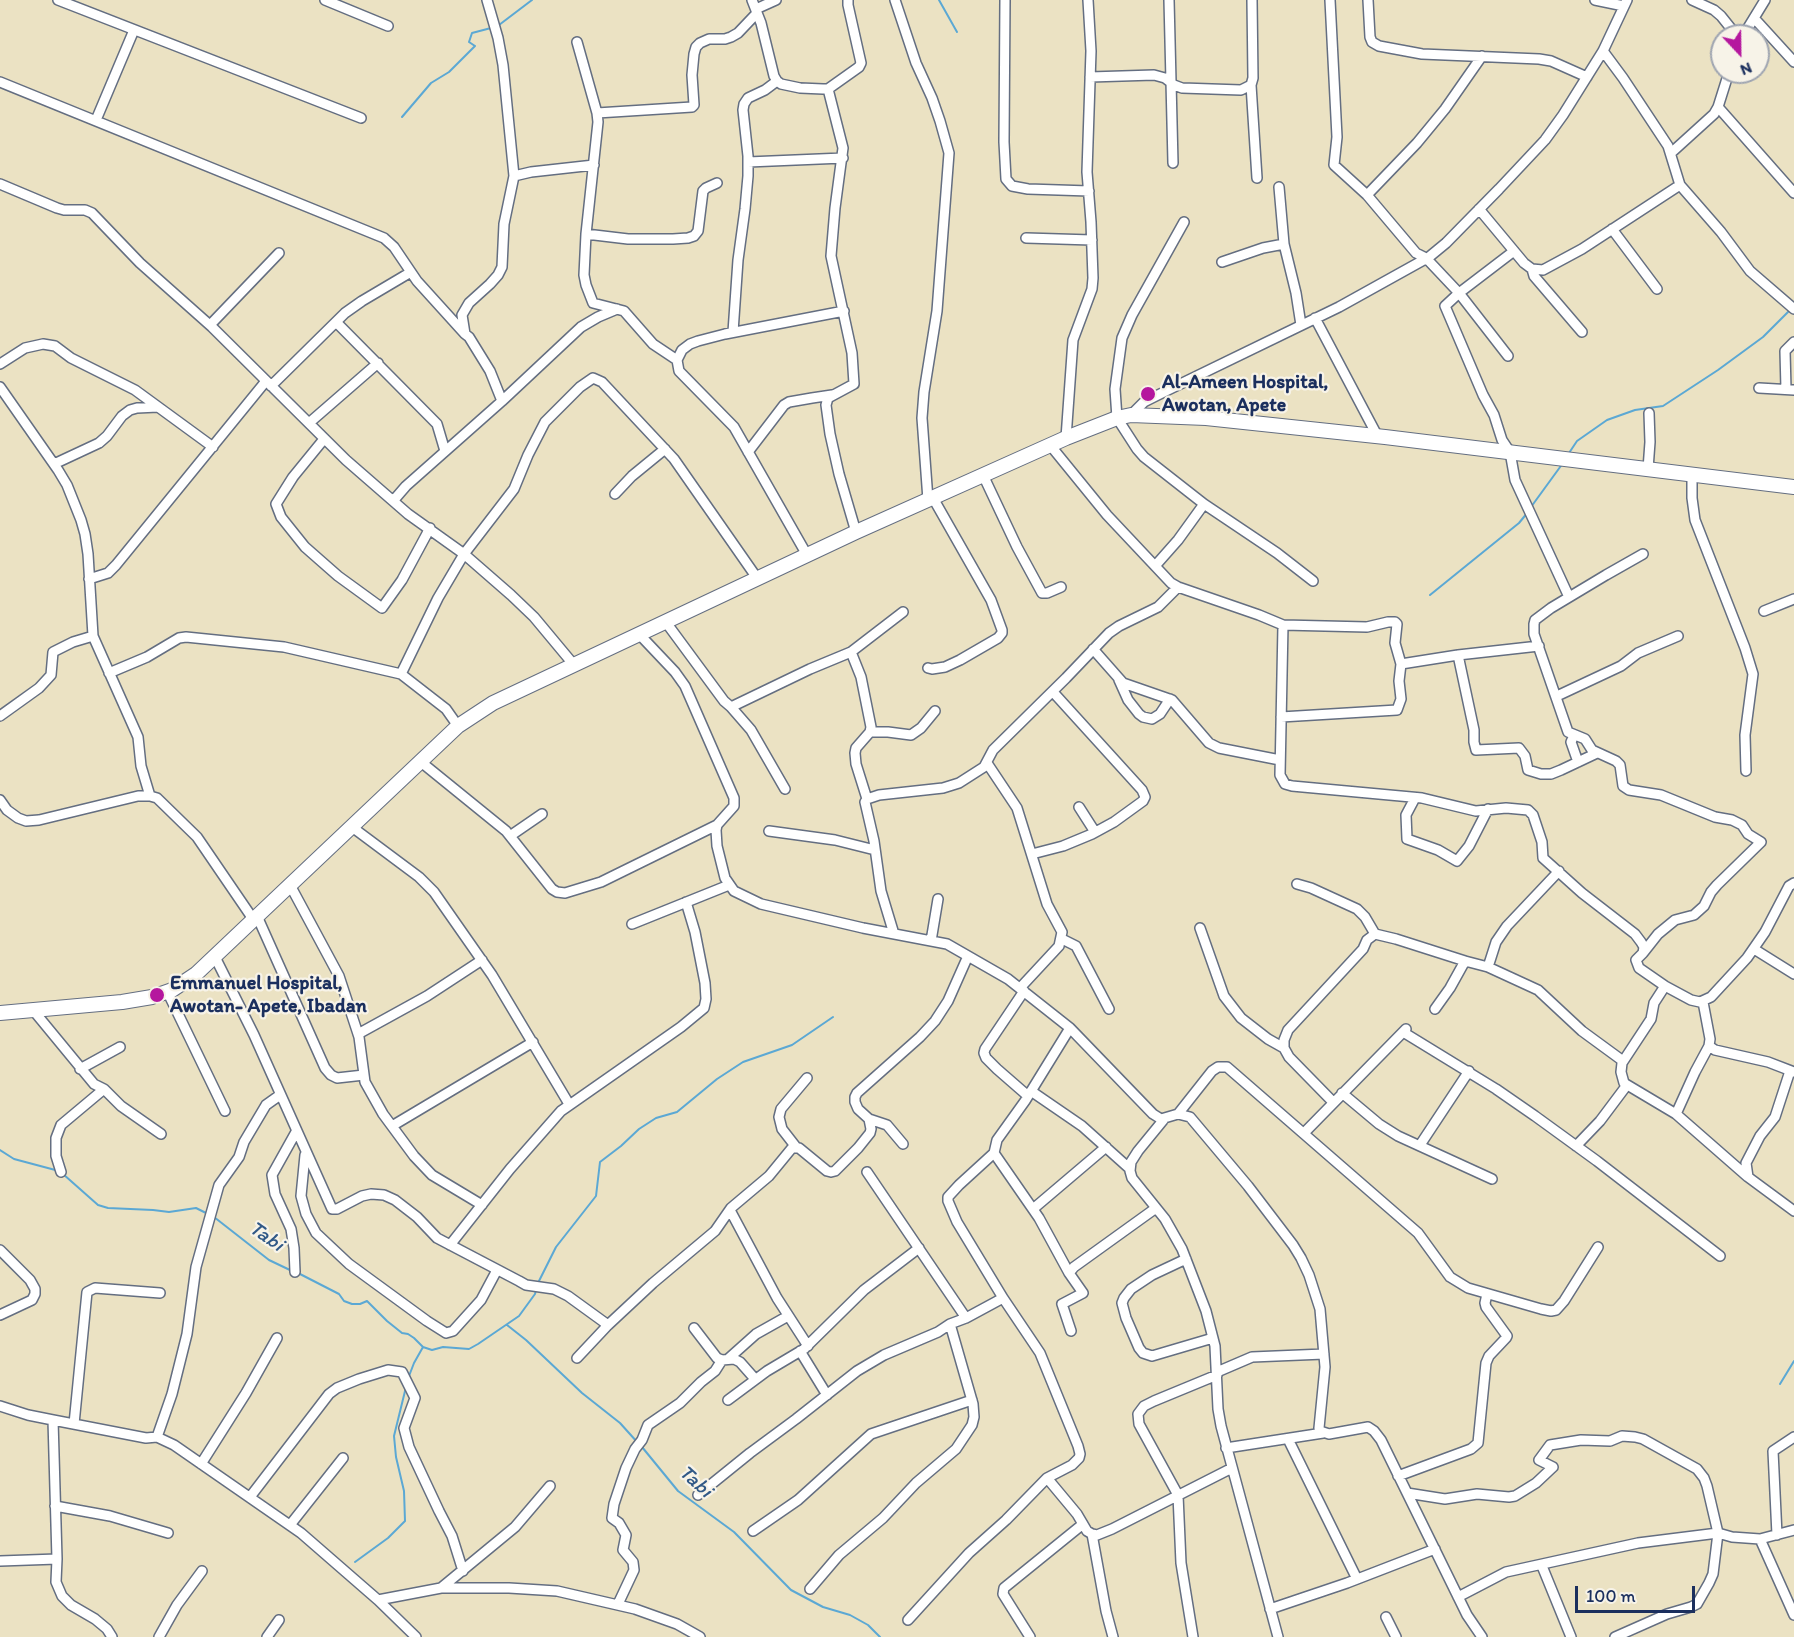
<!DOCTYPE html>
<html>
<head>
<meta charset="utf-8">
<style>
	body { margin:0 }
	#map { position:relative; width:1794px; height:1637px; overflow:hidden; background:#ebe2c3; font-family:Itim,sans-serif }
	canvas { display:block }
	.north { position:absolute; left:1710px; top:24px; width:60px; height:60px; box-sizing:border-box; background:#f7f3e8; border:2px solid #9fa5b1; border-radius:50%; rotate:158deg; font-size:16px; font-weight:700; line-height:24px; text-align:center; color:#1b2f5e }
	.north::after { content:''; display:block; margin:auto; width:21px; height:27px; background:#b5179e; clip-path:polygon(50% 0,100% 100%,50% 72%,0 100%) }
	.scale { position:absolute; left:1575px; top:1586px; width:120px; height:27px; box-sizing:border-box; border:3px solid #1b2f5e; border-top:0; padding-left:8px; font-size:18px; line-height:21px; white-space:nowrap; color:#1b2f5e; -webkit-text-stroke:4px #f7f3e8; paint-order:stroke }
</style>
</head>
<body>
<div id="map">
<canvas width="1794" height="1637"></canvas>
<div class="north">N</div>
<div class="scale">100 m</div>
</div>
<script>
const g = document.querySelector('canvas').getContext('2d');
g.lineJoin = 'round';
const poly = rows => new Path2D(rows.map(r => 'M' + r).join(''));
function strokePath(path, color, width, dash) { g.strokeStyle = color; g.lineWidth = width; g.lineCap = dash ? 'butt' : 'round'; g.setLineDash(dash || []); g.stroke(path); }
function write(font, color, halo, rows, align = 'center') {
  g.font = font + ' Itim,sans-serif'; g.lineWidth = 4.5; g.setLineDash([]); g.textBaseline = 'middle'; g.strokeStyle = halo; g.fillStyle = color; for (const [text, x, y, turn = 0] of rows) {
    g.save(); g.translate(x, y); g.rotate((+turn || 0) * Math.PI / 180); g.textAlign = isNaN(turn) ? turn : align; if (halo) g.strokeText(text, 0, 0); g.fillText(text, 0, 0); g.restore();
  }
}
strokePath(poly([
	[939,0,957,32],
	[499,25,532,0],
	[402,117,431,83,449,72,475,46,469,42,472,33,491,28],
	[1569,453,1577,441,1607,420,1635,410,1663,406,1718,370,1763,337,1791,309],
	[1531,507,1563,463],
	[1430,595,1519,523,1528,512],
	[0,1150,14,1159,59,1171],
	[63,1174,98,1205,108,1208,153,1210,169,1212,196,1208,208,1214],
	[214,1217,269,1260,292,1271],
	[298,1273,339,1294,344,1301,352,1304,360,1304,367,1301,387,1321,402,1333,408,1334,414,1338,423,1347,432,1350,443,1347,469,1349,478,1344,519,1316,535,1294,536,1290],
	[537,1285,556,1247,596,1196,600,1162,621,1146,639,1129,656,1118,677,1112,717,1079,743,1062,792,1045,833,1017],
	[507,1325,526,1340,582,1393,620,1423,638,1443],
	[409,1376,414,1363,423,1347],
	[1780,1384,1794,1361],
	[642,1447,678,1491,734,1532,791,1590,823,1607,850,1615,868,1625,880,1637],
	[355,1562,388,1538,405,1521,404,1491,396,1457,394,1436,406,1387]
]), '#5ba8d4', 2);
const street = poly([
	[58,0,361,118],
	[325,0,388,26],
	[487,0,498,38,503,65,514,176,504,224,502,267,498,275,490,284,469,303,462,315,465,334,469,337,490,371,502,401],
	[752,0,761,23,774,76,777,81,781,84,800,88,823,89,828,89,859,67,861,63,848,5,848,0],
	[895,0,916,63,932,98,940,121,949,153,937,311,924,392,922,418,928,500],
	[1005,0,1004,142,1006,179,1012,186,1028,189,1089,191],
	[1169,0,1173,163],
	[1252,0,1253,78,1251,85,1257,178],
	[1330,0,1337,137,1334,165,1367,195,1416,253,1426,258,1459,293,1508,356],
	[1368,0,1370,37,1372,42,1379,46,1422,54,1539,59,1551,61,1587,77],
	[1595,0,1624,6],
	[1692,0,1714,10,1721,16,1737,36],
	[756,9,776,0],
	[1754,18,1794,62],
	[1743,36,1765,0],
	[577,42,597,113,598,122,586,234,584,275,586,285,593,303,624,311,653,344,677,360],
	[1603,51,1623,78,1668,146,1680,185,1721,232,1750,271,1794,309],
	[1090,77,1154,75,1165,78,1174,85,1182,88,1241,90,1251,85],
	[0,82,384,238,394,247,417,281,465,334],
	[828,89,843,148,835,208,831,256,852,353,854,384,828,398,826,405,830,434,839,474,856,532],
	[1718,107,1794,193],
	[597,113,692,107,694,105,692,75,694,54,696,47,700,43,709,39,725,39,731,37,738,33,757,13],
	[96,120,134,30],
	[1671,153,1714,114,1718,107,1729,72],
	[748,162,843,158],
	[514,176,531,172,594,165],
	[0,184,57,208,64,210,85,210,92,213,140,263,212,327,346,460,408,514,464,554,511,595,534,617,574,665],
	[1279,187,1284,244,1296,293,1301,325],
	[1367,195,1417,143,1445,109,1482,56],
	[1479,209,1524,263,1532,269,1543,270,1582,249,1680,185],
	[1184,222,1132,315,1122,338,1115,389,1117,418,1137,449,1144,457,1204,504,1277,553,1313,581],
	[1612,229,1657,289],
	[586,234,628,239,673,239,688,238,694,236,698,231,703,191,706,188,717,183],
	[1026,238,1092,240],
	[1514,251,1459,293,1445,306,1483,395,1494,415,1502,440,1510,452,1515,480,1569,597],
	[1222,262,1263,248,1284,244],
	[1532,269,1534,276,1582,332],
	[1315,318,1378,437],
	[336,322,437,424,445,451],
	[210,325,279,253],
	[733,332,738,260,745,209,748,176,748,156,743,110,744,104,748,98,765,90,777,81],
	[0,364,25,348,43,344,55,346,71,358,135,390,213,447],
	[271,386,345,313,362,301,411,272],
	[0,387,58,470,67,485,81,520,85,534,88,554,93,636,138,737,141,766,150,796],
	[1759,388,1794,390],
	[1786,389,1785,351,1794,342],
	[1131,415,1144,402,1168,390,1339,307,1429,257,1446,243,1499,189,1545,140,1563,115,1603,51,1627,0],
	[309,423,378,363],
	[1066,438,1073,340,1092,289,1093,278,1091,222,1087,172,1091,51,1088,0],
	[324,439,293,477,276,504,281,517,305,547,338,576,382,608,402,580,430,528],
	[1050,445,1107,515,1171,583,1178,587,1259,615,1283,625,1280,775,1285,784,1292,786,1422,798,1476,811,1506,808,1528,810,1533,815,1542,842,1543,858,1582,893,1635,934,1641,942,1644,947,1643,953,1636,960,1639,968,1665,986,1691,1000,1700,1002,1711,997,1747,958,1765,932,1789,886,1794,883],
	[748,452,784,405,789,402,812,398,832,395],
	[54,464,99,443,107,436,122,416,130,410,137,408,158,407],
	[1648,469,1650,442,1649,413],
	[983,475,1017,547,1042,593,1047,593,1061,587],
	[1692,475,1692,498,1695,520,1745,648,1753,674,1745,735,1746,771],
	[615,494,632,476,665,449],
	[393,501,406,486,502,401,581,327,598,317,617,309],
	[1643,554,1606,575,1551,608,1535,620,1534,624,1534,634,1568,732,1585,739,1592,750,1616,761,1620,765,1623,786,1629,790,1661,795,1715,817,1732,820,1742,825,1748,834,1761,842,1717,885,1711,892,1704,906,1694,915,1675,920,1658,934,1643,953],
	[807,555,734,427,679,371,677,360,682,350,690,344,698,341,725,334,844,311],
	[1155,566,1178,540,1204,504],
	[89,579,108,573,116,565,266,381],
	[1764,611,1794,599],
	[665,621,724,701,731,707,810,669,851,652,903,612],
	[639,634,675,672,685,686,734,798,734,806,717,825,716,830,717,846,725,878,734,891,761,904,863,928,947,944,1008,979,1070,1028,1153,1114,1161,1119,1178,1114,1190,1117,1248,1186,1293,1245,1301,1258,1309,1275,1320,1309,1325,1367,1319,1428,1320,1431,1329,1434,1368,1427,1374,1431,1381,1440,1467,1615,1482,1637],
	[1093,649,1123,683,1172,700,1209,743,1219,748,1280,760],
	[851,652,861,677,871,727,870,732,856,748,855,753,856,764,867,799],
	[1458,655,1474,730,1474,742,1476,750,1519,748,1525,756,1528,770,1541,774,1551,774,1561,770,1597,753],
	[1401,664,1458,655,1539,646],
	[928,668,932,669,945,667,960,660,998,638,1002,633,1002,630,991,600,933,498],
	[109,673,147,657,179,638,186,637,284,647,401,674,446,709,458,726],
	[401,674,438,598,464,554,514,489,528,455,545,422,580,387,593,378,602,382,674,459,757,578],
	[1119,680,1128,700,1139,714,1143,717,1152,719,1160,714,1170,699],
	[1557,696,1621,666,1638,653,1678,636],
	[731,707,751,730,785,789],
	[0,716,39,688,51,675,53,652,73,642,93,636],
	[1281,717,1397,710,1401,699,1399,681,1401,664,1395,643,1397,624,1395,622,1388,622,1367,627,1283,625],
	[870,732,888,732,911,735,921,728,935,711],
	[1574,735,1571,742,1578,762],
	[421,762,506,831,552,889,557,892,565,893,601,882,717,825],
	[987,763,1017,808,1047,904,1062,932,1059,946,1020,988],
	[1415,798,1406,815,1407,839,1438,850,1457,861,1469,846,1488,809],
	[0,800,7,810,18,818,26,821,39,820,138,796,150,796,157,798,197,837,253,919],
	[1079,807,1095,832],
	[352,827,419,877,434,892,492,975,569,1104],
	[769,831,835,840,875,850],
	[510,836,542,814],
	[1032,854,1063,846,1092,834,1114,822,1143,801,1145,797,1142,790,1053,692],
	[1297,884,1311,888,1357,909,1365,917,1375,934],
	[290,885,339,976,359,1037,365,1082,383,1114,414,1156,432,1175,482,1205],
	[257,916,325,1068,331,1075,337,1078,364,1075],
	[632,924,729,885],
	[1200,928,1224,996,1241,1018,1268,1039,1284,1048],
	[894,934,881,891,874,841,865,802,867,799,879,795,943,788,959,783,984,767,993,750,1066,678,1109,633,1119,626,1158,607,1178,587],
	[1062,939,1076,946,1109,1009],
	[931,941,938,899],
	[1754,949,1794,974],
	[214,955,254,1035,332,1209,337,1209,362,1196,371,1194,384,1195,395,1200,417,1217,437,1238,519,1281,526,1285,554,1289,568,1296,608,1325],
	[1488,967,1496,942,1507,926,1559,871],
	[1665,986,1654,1003,1651,1019,1622,1063,1621,1072,1624,1083,1676,1114,1748,1177,1794,1211],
	[167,991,225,1111],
	[1024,991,985,1049,984,1053,986,1058,997,1069,1028,1096],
	[1703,1002,1710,1039,1709,1046,1715,1050,1768,1062,1794,1072],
	[1435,1009,1450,988,1465,961,1488,967,1538,990,1582,1031,1623,1061],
	[33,1010,94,1084,104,1089,121,1106,161,1134],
	[1070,1028,1025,1101,997,1140,994,1153,959,1185,948,1197,948,1201,957,1222,1003,1298,1040,1353,1078,1446,1080,1454,1079,1458,1072,1465,1047,1478,1077,1514,1087,1531,1092,1534,1097,1535,1112,1529,1232,1468],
	[1403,1032,1496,1089,1535,1116,1597,1161,1720,1256],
	[358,1034,427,996,482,960],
	[80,1069,120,1047],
	[1031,1091,1082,1126,1130,1169],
	[1342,1093,1379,1124,1398,1136,1492,1179],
	[1333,1102,1289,1057,1284,1048,1284,1040,1288,1030,1363,949,1367,940,1375,934,1396,939,1465,961],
	[1178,1114,1212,1071,1218,1067,1227,1067,1418,1233,1450,1277,1468,1288,1541,1309,1551,1311,1556,1310,1564,1301,1598,1247],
	[1676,1114,1695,1072,1709,1046],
	[1165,1118,1138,1151,1131,1162,1130,1171,1132,1178,1165,1219,1182,1249,1206,1311,1215,1346,1218,1409,1221,1426,1278,1637],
	[869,1119,887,1125,903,1144],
	[392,1126,533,1042],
	[1304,1133,1406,1029],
	[1420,1145,1469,1071],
	[1576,1146,1600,1121,1627,1085],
	[796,1147,782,1129,779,1117,781,1109,807,1078],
	[994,1153,1039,1218,1069,1273],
	[305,1155,301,1196,306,1214,316,1233,349,1264,427,1321,446,1333,453,1331,481,1300,497,1270],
	[61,1172,56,1156,56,1138,61,1125,104,1089],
	[867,1172,966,1318],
	[1748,1177,1746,1163,1760,1136,1775,1117,1790,1071],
	[1033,1209,1106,1147],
	[730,1210,777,1298,808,1346],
	[450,1245,510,1169,561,1111,681,1027,704,1008,706,999,705,983,695,932,686,902],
	[0,1250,30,1280,35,1289,35,1294,32,1300,0,1315],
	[1186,1259,1152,1275,1131,1289,1124,1298,1122,1303,1126,1318,1139,1348,1143,1353,1152,1356,1213,1338],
	[295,1272,294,1248,291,1229,275,1194,272,1175,296,1132],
	[694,1328,717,1358,722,1360,734,1359,740,1362,755,1379],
	[1071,1331,1062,1304,1083,1293,1069,1273,1074,1267,1156,1208],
	[800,1351,827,1395],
	[577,1358,608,1325,653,1283,715,1231,731,1208,769,1176,792,1148,799,1148,827,1171,831,1172,835,1171,858,1148,870,1133,871,1129,869,1119,858,1109,855,1102,855,1097,857,1093,920,1037,935,1021,948,1001,968,956],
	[728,1359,756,1334,788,1316],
	[1217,1372,1252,1357,1324,1354],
	[728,1400,767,1371,804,1349,864,1290,919,1248],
	[0,1406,28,1415,53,1420,146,1438,157,1437,174,1445,301,1533,378,1600,416,1637],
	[53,1420,57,1559,56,1582,62,1596,71,1605,95,1619,107,1629,112,1637],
	[74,1424,87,1292,95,1288,160,1293],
	[157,1437,172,1394,187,1334,196,1267,219,1185,239,1157,244,1142,266,1105,280,1095],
	[1288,1439,1357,1579],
	[1226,1448,1323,1433],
	[201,1464,246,1393,277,1338],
	[1398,1476,1471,1449,1478,1443,1486,1363,1489,1356,1506,1338,1507,1336,1486,1307,1485,1303,1487,1294],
	[1407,1493,1445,1499,1477,1494,1509,1497,1515,1496,1536,1483,1553,1467,1539,1460,1550,1445,1581,1440,1610,1441,1622,1436,1635,1437,1643,1439,1697,1469,1704,1478,1707,1486,1718,1533,1713,1574,1709,1583,1697,1604,1691,1607,1667,1614,1615,1637],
	[698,1495,750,1453,796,1419,857,1371,884,1355,938,1332,950,1324,966,1318,1003,1298],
	[250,1497,329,1394,337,1388,359,1379,388,1370,402,1372,415,1398,404,1428,409,1447,439,1511,452,1536,463,1571],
	[55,1506,110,1516,168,1533],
	[290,1525,343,1458],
	[753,1531,798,1500,871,1434,972,1400],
	[1092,1534,1106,1611,1113,1637],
	[1777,1535,1773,1451,1794,1437],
	[1760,1539,1794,1615],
	[0,1561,57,1559],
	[1542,1566,1571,1637],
	[441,1588,515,1527,550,1486],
	[810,1589,839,1555,883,1518,916,1483,956,1449,972,1425,974,1417,973,1404,950,1324],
	[1458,1597,1506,1572,1638,1543,1718,1533,1732,1537,1760,1539,1794,1530],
	[378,1600,441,1588,509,1588,557,1591,635,1609,677,1624,700,1637],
	[618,1604,634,1570,633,1562,623,1550,626,1535,619,1523,612,1518,614,1504,626,1468,635,1449,642,1440,648,1425,680,1403,701,1382,715,1371,722,1360],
	[1270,1609,1347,1583,1435,1549],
	[1386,1617,1396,1637],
	[908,1620,969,1553,1006,1520,1047,1478],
	[159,1637,177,1605,202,1571],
	[267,1637,279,1620],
	[1030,1637,1003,1594,1004,1588,1083,1524],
	[1193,1637,1181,1563,1178,1495,1139,1424,1138,1414,1144,1406,1154,1401,1217,1375]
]);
const secondary = poly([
	[0,1013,122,1002,152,997,172,990,196,974,458,726,493,703,856,532,1066,438,1117,418,1131,415,1206,418,1385,437,1794,487]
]);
strokePath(street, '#646e81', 12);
strokePath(secondary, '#646e81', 16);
strokePath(street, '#fff', 9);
strokePath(secondary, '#fff', 14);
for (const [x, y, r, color] of [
	[1148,394,8,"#b5179e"],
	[157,995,8,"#b5179e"]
]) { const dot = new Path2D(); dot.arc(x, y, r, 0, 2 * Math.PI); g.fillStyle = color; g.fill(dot); strokePath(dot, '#f7f3e8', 2); }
write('bold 20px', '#1b2f5e', '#f7f3e8', [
	["Al-Ameen Hospital,",1162,383],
	["Awotan, Apete",1162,406],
	["Emmanuel Hospital,",170,984],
	["Awotan- Apete, Ibadan",170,1007]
], 'left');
write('italic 21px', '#315987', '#f7f3e8', [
	["Tabi",266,1237,35],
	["Tabi",695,1482,42]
]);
</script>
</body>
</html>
